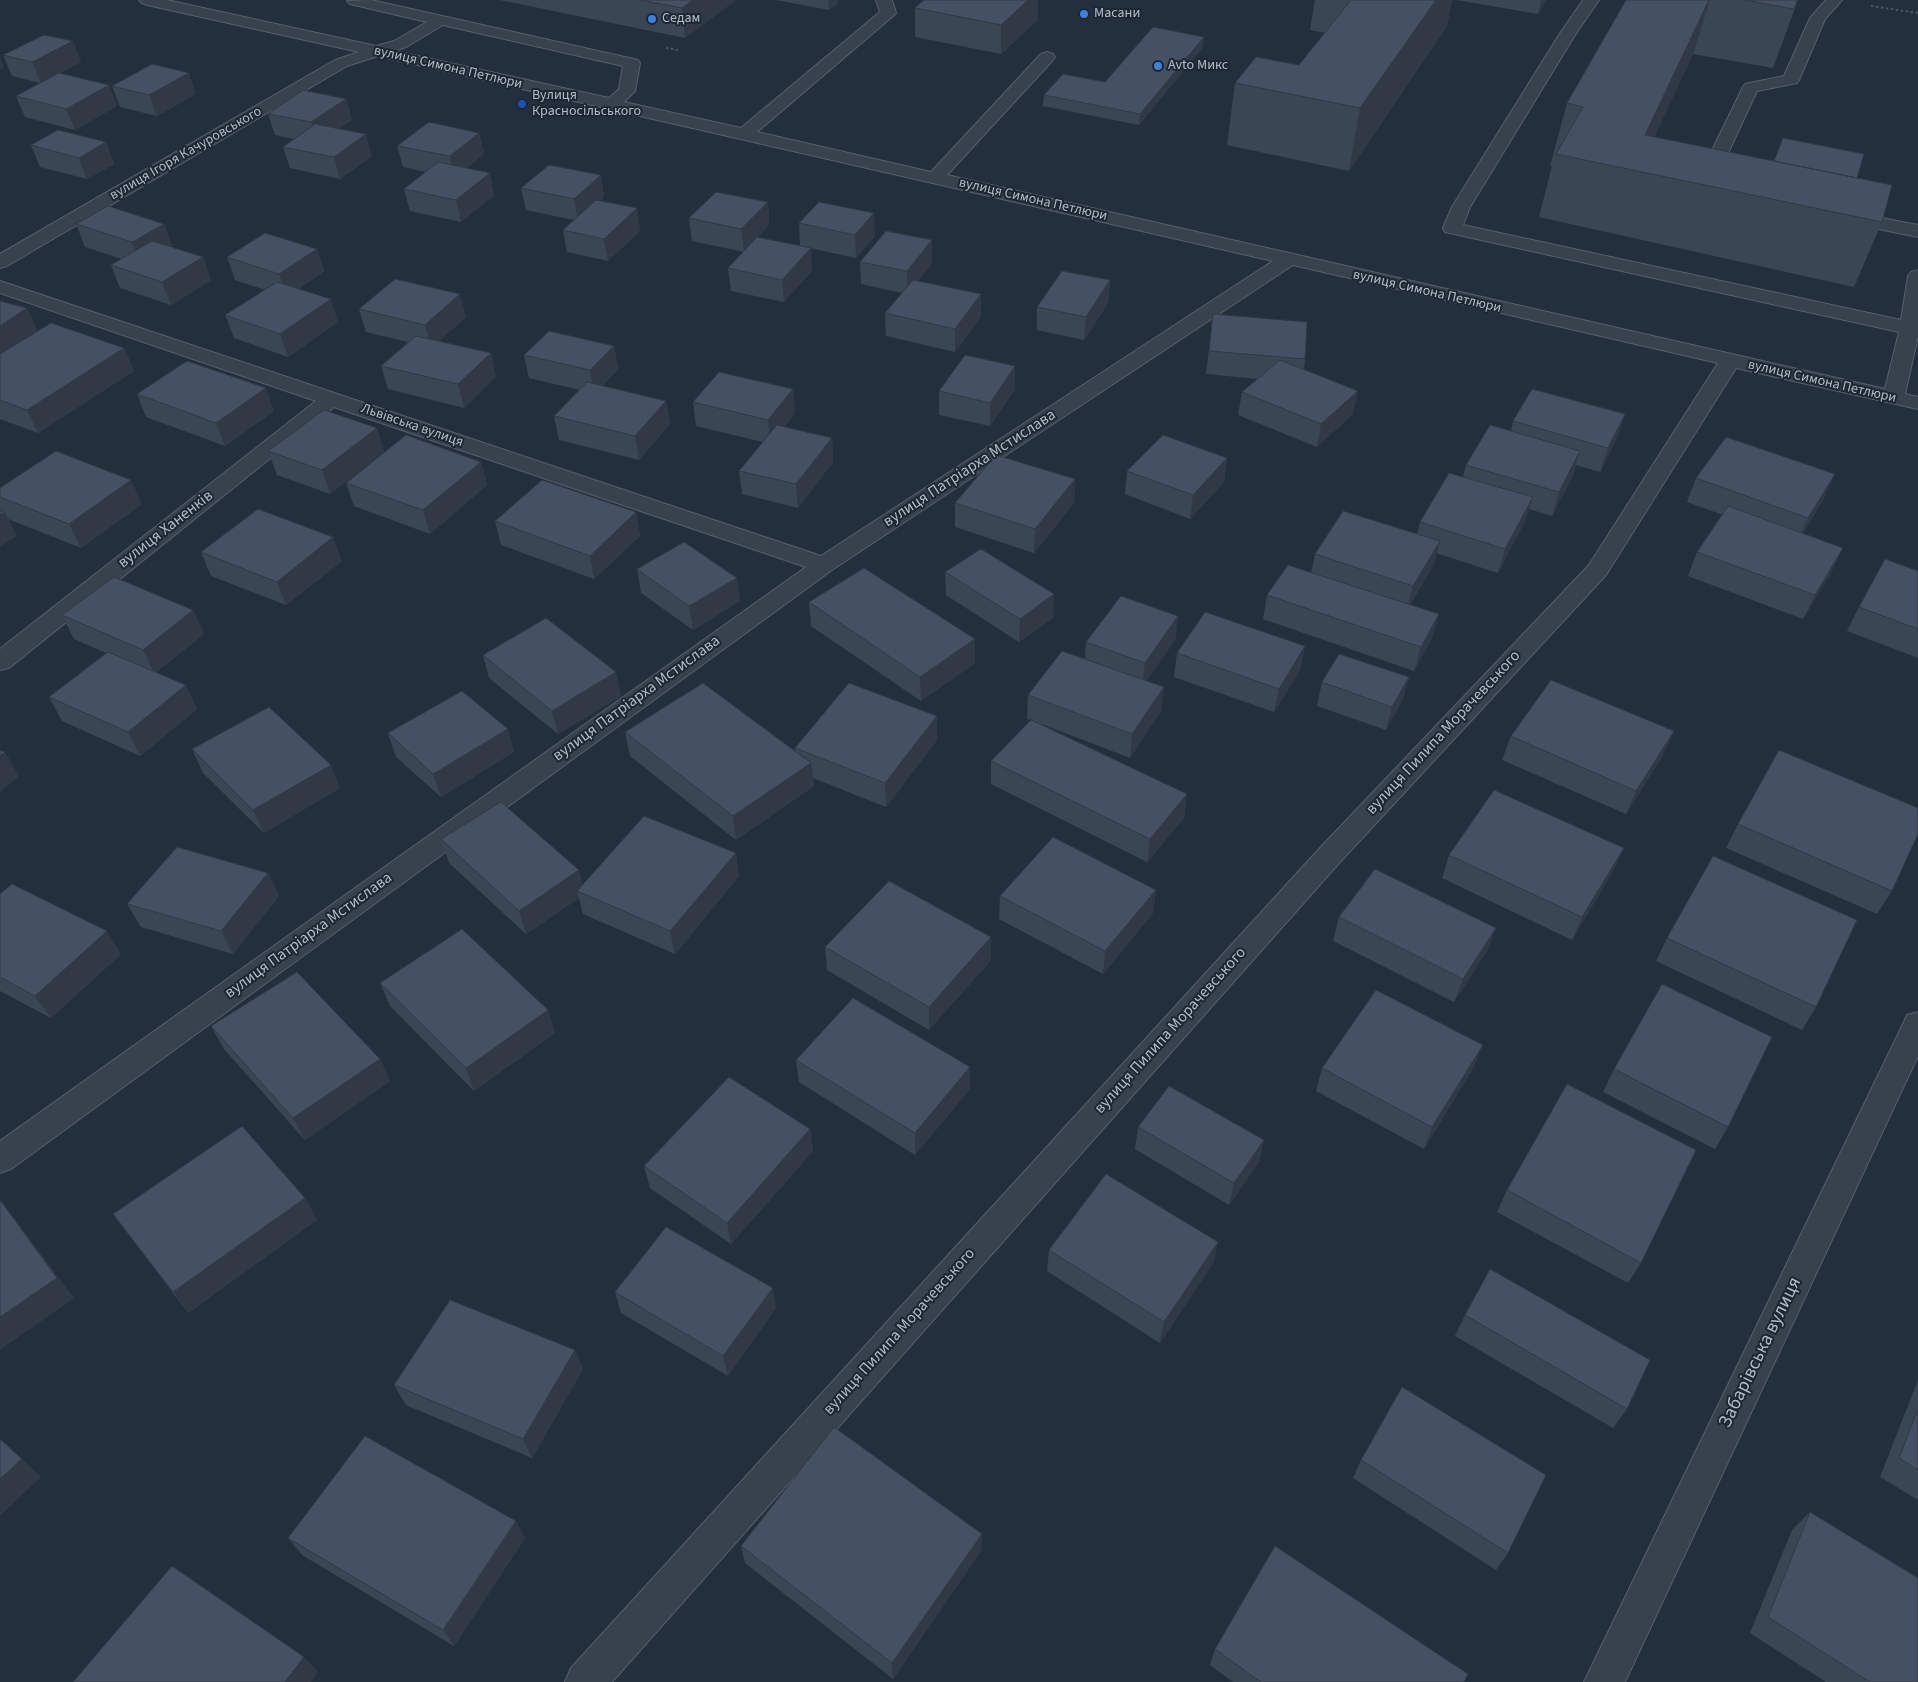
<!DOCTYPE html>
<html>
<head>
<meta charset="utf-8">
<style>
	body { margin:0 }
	canvas { display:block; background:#242f3e }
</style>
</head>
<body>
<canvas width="1918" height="1682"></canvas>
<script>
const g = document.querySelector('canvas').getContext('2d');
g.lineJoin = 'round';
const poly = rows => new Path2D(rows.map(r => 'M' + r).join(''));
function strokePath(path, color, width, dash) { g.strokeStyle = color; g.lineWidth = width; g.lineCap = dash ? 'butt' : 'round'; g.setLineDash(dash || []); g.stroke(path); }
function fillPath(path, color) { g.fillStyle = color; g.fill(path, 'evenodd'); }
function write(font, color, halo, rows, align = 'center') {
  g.font = font + ' "Source Sans 3",sans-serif'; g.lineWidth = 4; g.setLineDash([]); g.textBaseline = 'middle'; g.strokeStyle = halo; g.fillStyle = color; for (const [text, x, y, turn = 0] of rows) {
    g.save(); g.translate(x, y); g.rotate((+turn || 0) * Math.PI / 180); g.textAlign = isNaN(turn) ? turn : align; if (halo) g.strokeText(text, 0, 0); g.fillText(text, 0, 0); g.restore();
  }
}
const minor = poly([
	[139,0,167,0,376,46,394,41,427,22,350,4,347,1,371,0,638,60,640,63,635,91,624,102,741,128,880,12,876,0,892,0,896,13,893,16,757,132,931,172,1041,54,1047,52,1053,54,1055,57,1053,60,947,175,1885,389,1899,332,1445,232,1443,228,1452,207,1559,35,1583,0,1599,0,1575,35,1470,207,1463,225,1901,320,1908,276,1911,272,1918,270,1918,336,1905,394,1918,397,1918,409,1736,368,1606,575,1340,862,612,1682,565,1682,571,1668,1320,848,1589,565,1718,363,1293,265,832,570,11,1169,0,1173,0,1141,806,567,334,407,9,668,0,670,0,649,316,401,0,293,0,281,821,556,1273,261,378,56,347,66,7,266,0,268,0,254,335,60,359,52,147,5,142,3,139,0],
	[443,25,623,66,619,89,609,98,395,51,406,47,443,25],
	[1826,0,1842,0,1825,19,1799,80,1797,83,1757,91,1713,185,1710,189,1704,190,1698,189,1695,185,1743,87,1745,84,1784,76,1810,18,1826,0],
	[1845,211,1918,225,1918,237,1839,221,1836,217,1839,213,1845,211],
	[1918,1012,1918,1056,1625,1682,1584,1682,1903,1024,1907,1015,1918,1012]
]);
strokePath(minor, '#565f6c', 2);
strokePath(poly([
	[1871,6,1918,13],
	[666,48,678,50]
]), '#44595c', 2, [2.5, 2.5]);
fillPath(minor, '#38414e');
fillPath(poly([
	[500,0,736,0,685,38],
	[776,0,838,0,838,3,829,10],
	[924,0,1038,0,1037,20,1001,54,915,37,915,8],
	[1315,0,1452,0,1447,26,1349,171,1227,145,1235,83,1299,65,1325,33,1310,30],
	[1456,0,1546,0,1538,14],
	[1626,0,1798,0,1773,68,1693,54,1654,137,1857,178,1882,222,1854,287,1539,217,1552,166,1550,166,1567,103],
	[1203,47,1139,125,1043,106,1044,95,1105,82],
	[3,55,81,62,60,73,109,85,117,106,75,130,25,117,16,96,40,83,12,76],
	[112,86,196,94,157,116,120,107],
	[346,99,352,120,339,129,372,156,340,179,290,168,283,147,294,139,275,135,268,114],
	[479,133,484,154,467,168,494,195,461,222,410,211,404,189,426,172,403,167,397,146],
	[106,142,114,164,87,179,40,167,31,145],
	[601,175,604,197,600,201,640,231,608,261,567,252,563,230,574,220,526,210,521,188],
	[768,202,769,225,744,252,692,241,689,218],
	[799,223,875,236,856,258,800,246],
	[76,224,164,224,172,246,171,247,203,257,211,280,171,305,120,288,111,265,122,259,85,247],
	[932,240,932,263,918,281,981,294,981,317,955,352,886,336,885,313,902,293,861,284,860,262],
	[317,249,324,271,299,289,338,322,288,357,234,338,225,315,265,290,235,280,227,257],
	[728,268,812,271,784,302,731,291],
	[1110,280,1108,303,1084,340,1037,330,1037,307],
	[0,301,27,308,37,331,124,348,134,371,38,433,0,419],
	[359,309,466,317,439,341,496,376,464,408,388,389,381,366,408,342,366,332],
	[1213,314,1305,359,1304,370,1353,414,1317,447,1238,415,1242,392,1258,379,1206,374],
	[614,346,618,369,602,386,666,401,670,424,639,460,559,440,554,416,580,390,529,378,524,355],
	[793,389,795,413,784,427,832,438,833,462,798,508,742,494,739,471,763,442,696,426,693,402],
	[1015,389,990,426,939,415,939,391],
	[137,394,274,411,225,446,146,417],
	[1625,414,1617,438,1600,472,1576,465,1573,475,1552,516,1529,509,1525,521,1498,573,1436,553,1434,564,1410,605,1432,638,1414,671,1263,619,1267,595,1311,573,1315,554,1417,534,1420,522,1463,477,1466,465,1511,431,1513,421],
	[377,428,384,452,330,494,277,475,268,451],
	[1227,458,1224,482,1190,519,1125,494,1127,471],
	[481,462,487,485,430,534,354,506,346,483],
	[1696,478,1824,498,1803,533,1832,571,1803,619,1688,576,1697,552,1723,515,1687,502],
	[1075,479,1074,503,1034,553,955,527,955,503],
	[0,488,142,504,81,548,8,519,17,536,0,509],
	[636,512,640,536,594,579,501,545,495,521],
	[201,552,342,561,286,605,211,576],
	[637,569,740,601,693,630,641,593],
	[1918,571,1918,658,1847,631,1859,607],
	[945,572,1053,618,1019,642,946,595],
	[809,602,975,663,921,701,811,626],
	[193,610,204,634,156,672,197,709,140,756,62,721,49,697,106,653,74,639,62,615],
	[1178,616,1175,640,1146,681,1161,711,1130,758,1039,723,1187,794,1184,818,1147,862,991,784,991,761,1031,720,1027,719,1028,695,1085,659,1086,642],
	[1305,646,1300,670,1274,712,1174,677,1177,653],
	[483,655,621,696,558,734,489,678],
	[1409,677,1402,701,1386,730,1317,706,1322,682],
	[937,716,937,740,886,807,813,778,814,786,736,840,630,756,625,732,795,751,795,748],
	[1674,731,1663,755,1626,814,1502,760,1511,736],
	[388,733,514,752,441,797,396,757],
	[192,749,340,788,264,833,203,773],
	[1738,824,1892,891,1877,914,1726,848],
	[441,839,583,884,736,853,739,876,675,954,583,914,579,898,526,934,449,863],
	[1624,848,1613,871,1572,940,1442,878,1449,855],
	[268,873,279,896,233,954,141,927,127,904],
	[1156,890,1153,913,1103,974,999,919,1000,896],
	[0,894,121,954,51,1018,0,991],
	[1339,917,1487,951,1454,1002,1333,941],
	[991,937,991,960,929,1030,827,970,825,947],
	[1667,938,1816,1007,1802,1030,1656,961],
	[380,983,548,1010,555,1033,474,1091,390,1006],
	[211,1026,380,1059,390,1081,305,1140,224,1049],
	[796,1060,970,1067,970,1089,915,1155,799,1082],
	[1474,1067,1424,1149,1316,1091,1322,1068],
	[1614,1069,1728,1127,1715,1149,1603,1092],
	[1138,1127,1264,1140,1259,1162,1229,1205,1135,1149],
	[810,1129,813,1151,731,1244,650,1188,644,1166],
	[1507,1190,1641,1263,1628,1283,1497,1212],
	[305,1198,317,1220,188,1313,113,1214],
	[1218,1242,1213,1263,1160,1343,1047,1271,1049,1250],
	[615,1292,776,1308,728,1376,621,1313],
	[1465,1315,1627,1409,1613,1428,1455,1336],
	[583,1369,532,1458,406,1405,394,1385],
	[1918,1380,1918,1500,1880,1477],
	[1361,1460,1508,1553,1496,1570,1353,1478],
	[1810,1512,1918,1682,1826,1682,1750,1633,1792,1530],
	[982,1534,981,1551,893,1679,745,1563,741,1546],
	[288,1538,525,1538,454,1646,302,1555],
	[1215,1649,1464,1682,1233,1682,1210,1665]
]), '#3b4654');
fillPath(poly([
	[693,0,736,0,685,38,682,8],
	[828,0,838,0,838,3,829,10],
	[1028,0,1038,0,1037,20,1001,54,1001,25],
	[1436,0,1452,0,1447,26,1349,171,1360,108],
	[1541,0,1546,0,1538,14],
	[1709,0,1710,0,1693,54,1638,171,1645,135],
	[1204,37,1203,47,1139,125,1140,114],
	[73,41,81,62,41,83,32,62],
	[0,57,4,68,0,70],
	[189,73,196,94,157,116,149,95],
	[109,85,117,106,75,130,66,109],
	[346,99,352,120,318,144,311,122],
	[479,133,484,154,455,178,450,156],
	[366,134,372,156,340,179,334,157],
	[106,142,114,164,87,179,79,158],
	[490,173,494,195,461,222,456,200],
	[601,175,604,197,578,221,574,199],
	[768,202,769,225,744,252,741,229],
	[637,208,640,231,608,261,604,239],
	[874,213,875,236,856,258,855,235],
	[164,224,172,246,141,265,132,242],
	[932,240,932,263,907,294,907,271],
	[811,248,812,271,784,302,782,280],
	[317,249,324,271,287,297,279,274],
	[203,257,211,280,171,305,162,282],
	[1110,280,1108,303,1084,340,1086,317],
	[460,294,466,317,431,348,425,325],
	[981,294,981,317,955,352,955,329],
	[331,299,338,322,288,357,280,334],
	[27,308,37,331,0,356,0,326],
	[614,346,618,369,594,393,590,370],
	[124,348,134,371,38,433,27,410],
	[491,353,496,376,464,408,458,384],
	[1015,366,1015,389,990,426,990,403],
	[266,388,274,411,225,446,216,423],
	[793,389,795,413,770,443,768,420],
	[1358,391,1353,414,1317,447,1321,424],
	[666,401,670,424,639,460,635,436],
	[1625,414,1617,438,1600,472,1608,448],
	[377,428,384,452,330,494,322,470],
	[832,438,833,462,798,508,796,484],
	[1580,451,1573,475,1552,516,1559,492],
	[1227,458,1224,482,1190,519,1193,495],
	[481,462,487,485,430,534,423,510],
	[1835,474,1824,498,1797,542,1808,518],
	[1075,479,1074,503,1034,553,1035,529],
	[131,480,142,504,81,548,69,524],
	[1533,497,1525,521,1498,573,1505,549],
	[5,512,17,536,0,547,0,515],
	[636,512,640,536,594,579,590,556],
	[333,537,342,561,286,605,277,582],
	[1440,541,1434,564,1407,609,1413,586],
	[1843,548,1832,571,1803,619,1815,595],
	[737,578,740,601,693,630,689,606],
	[1054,594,1053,618,1019,642,1020,619],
	[193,610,204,634,154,673,143,650],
	[1439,614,1432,638,1414,671,1421,647],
	[1178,616,1175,640,1142,687,1145,663],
	[975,639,975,663,921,701,920,677],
	[1305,646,1300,670,1274,712,1279,689],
	[616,672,621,696,558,734,552,711],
	[1409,677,1402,701,1386,730,1392,707],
	[186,685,197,709,140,756,128,732],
	[1164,687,1161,711,1130,758,1132,734],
	[937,716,937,740,886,807,885,783],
	[508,729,514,752,441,797,433,774],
	[1674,731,1663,755,1626,814,1636,791],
	[5,752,19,776,0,792,0,756],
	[811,763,814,786,736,840,733,816],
	[331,765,340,788,264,833,253,810],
	[1187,794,1184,818,1147,862,1150,839],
	[1624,848,1613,871,1572,940,1582,917],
	[736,853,739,876,675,954,670,931],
	[579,870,585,894,577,891,579,898,526,934,519,911],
	[268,873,279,896,233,954,221,931],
	[1156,890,1153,913,1103,974,1105,951],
	[1496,928,1487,951,1454,1002,1463,979],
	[107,931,121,954,51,1018,35,996],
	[991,937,991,960,929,1030,929,1007],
	[548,1010,555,1033,474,1091,466,1068],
	[1483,1045,1474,1067,1424,1149,1432,1127],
	[380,1059,390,1081,305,1140,293,1118],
	[970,1067,970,1089,915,1155,915,1133],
	[810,1129,813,1151,731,1244,727,1223],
	[1264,1140,1259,1162,1229,1205,1234,1183],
	[305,1198,317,1220,188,1313,173,1292],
	[0,1199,74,1298,0,1350],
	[1218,1242,1213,1263,1160,1343,1164,1322],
	[773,1288,776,1308,728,1376,723,1356],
	[575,1350,583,1369,532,1458,523,1439],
	[22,1459,41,1477,0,1516,0,1479],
	[516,1521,525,1538,454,1646,443,1630],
	[982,1534,981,1551,893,1679,892,1663],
	[304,1657,318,1672,311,1682,285,1682]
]), '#303945');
const building = poly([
	[640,0,693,0,682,8,640,0],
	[924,0,1028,0,1001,25,915,8,924,0],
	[1351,0,1436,0,1360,108,1235,83,1256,57,1299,65,1351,0],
	[1626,0,1709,0,1645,135,1892,185,1882,222,1556,154,1583,107,1567,103,1626,0],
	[1744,0,1797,0,1794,9,1744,0],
	[1153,27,1204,37,1140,114,1044,95,1063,74,1105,82,1153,27],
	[44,35,73,41,32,62,3,55,44,35],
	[152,64,189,73,149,95,112,86,152,64],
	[59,73,109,85,66,109,16,96,59,73],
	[303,90,346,99,311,122,268,114,303,90],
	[429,122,479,133,450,156,397,146,429,122],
	[315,124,366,134,334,157,283,147,315,124],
	[58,130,106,142,79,158,31,145,58,130],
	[1783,138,1864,154,1857,178,1774,161,1783,138],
	[438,162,490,173,456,200,404,189,438,162],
	[549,165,601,175,574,199,521,188,549,165],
	[716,192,768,202,741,229,689,218,716,192],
	[596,200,637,208,604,239,563,230,596,200],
	[819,202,874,213,855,235,799,223,819,202],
	[108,206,164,224,132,242,76,224,108,206],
	[886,231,932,240,907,271,860,262,886,231],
	[265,233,317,249,279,274,227,257,265,233],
	[757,237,811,248,782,280,728,268,757,237],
	[152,241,203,257,162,282,111,265,152,241],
	[1062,271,1110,280,1086,317,1037,307,1062,271],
	[395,279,460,294,425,325,359,309,395,279],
	[913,280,981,294,955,329,885,313,913,280],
	[277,282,331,299,280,334,225,315,277,282],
	[0,301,27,308,0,326,0,301],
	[1213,314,1307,322,1305,359,1209,351,1213,314],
	[51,323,124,348,27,410,0,400,0,354,51,323],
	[549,331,614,346,590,370,524,355,549,331],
	[416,336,491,353,458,384,381,366,416,336],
	[965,355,1015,366,990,403,939,391,965,355],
	[1280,360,1358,391,1321,424,1242,392,1280,360],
	[187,361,266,388,216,423,137,394,187,361],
	[719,372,793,389,768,420,693,402,719,372],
	[587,382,666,401,635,436,554,416,587,382],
	[1532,389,1625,414,1608,448,1513,421,1532,389],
	[324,410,377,428,322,470,268,451,324,410],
	[777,425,832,438,796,484,739,471,777,425],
	[1490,425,1580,451,1559,492,1466,465,1490,425],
	[406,435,481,462,423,510,346,483,406,435],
	[1163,435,1227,458,1193,495,1127,471,1163,435],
	[1726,437,1835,474,1808,518,1696,478,1726,437],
	[56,451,131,480,69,524,0,497,0,488,56,451],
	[996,455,1075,479,1035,529,955,503,996,455],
	[1449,473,1533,497,1505,549,1420,522,1449,473],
	[542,480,636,512,590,556,495,521,542,480],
	[1728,506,1843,548,1815,595,1697,552,1728,506],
	[258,509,333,537,277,582,201,552,258,509],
	[0,510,5,512,0,515,0,510],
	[1343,511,1440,541,1413,586,1315,554,1343,511],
	[684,542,737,578,689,606,637,569,684,542],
	[981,549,1054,594,1020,619,945,572,981,549],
	[1885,559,1918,571,1918,629,1859,607,1885,559],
	[1288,565,1439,614,1421,647,1267,595,1288,565],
	[864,568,975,639,920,677,809,602,864,568],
	[114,577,193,610,143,650,62,615,114,577],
	[1121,596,1178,616,1145,663,1086,642,1121,596],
	[1205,612,1305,646,1279,689,1177,653,1205,612],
	[546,618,616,672,552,711,483,655,546,618],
	[1062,651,1164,687,1132,734,1028,695,1062,651],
	[108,652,186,685,128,732,49,697,108,652],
	[1339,654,1409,677,1392,707,1322,682,1339,654],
	[1551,680,1674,731,1636,791,1511,736,1551,680],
	[703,683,811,763,733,816,625,732,703,683],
	[849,683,937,716,885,783,795,748,849,683],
	[462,691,508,729,433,774,388,733,462,691],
	[269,707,331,765,253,810,192,749,269,707],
	[1031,720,1187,794,1150,839,991,761,1031,720],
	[0,750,5,752,0,756,0,750],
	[1779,750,1918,808,1918,834,1892,891,1738,824,1779,750],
	[1494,790,1624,848,1582,917,1449,855,1494,790],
	[501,802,579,870,519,911,441,839,501,802],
	[644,816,736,853,670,931,577,891,644,816],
	[1053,837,1156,890,1105,951,1000,896,1053,837],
	[177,847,268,873,221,931,127,904,177,847],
	[1713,856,1857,920,1816,1007,1667,938,1713,856],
	[1375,869,1496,928,1463,979,1339,917,1375,869],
	[889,881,991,937,929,1007,825,947,889,881],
	[12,884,107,931,35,996,0,977,0,894,12,884],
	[462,929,548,1010,466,1068,380,983,462,929],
	[297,972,380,1059,293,1118,211,1026,297,972],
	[1662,984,1772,1037,1728,1127,1614,1069,1662,984],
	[1376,990,1483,1045,1432,1127,1322,1068,1376,990],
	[853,998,970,1067,915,1133,796,1060,853,998],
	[729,1077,810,1129,727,1223,644,1166,729,1077],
	[1567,1084,1696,1150,1641,1263,1507,1190,1567,1084],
	[1169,1086,1264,1140,1234,1183,1138,1127,1169,1086],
	[242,1126,305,1198,173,1292,113,1214,242,1126],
	[1106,1174,1218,1242,1164,1322,1049,1250,1106,1174],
	[0,1200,57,1278,0,1317,0,1200],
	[666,1227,773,1288,723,1356,615,1292,666,1227],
	[1490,1269,1650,1360,1627,1409,1465,1315,1490,1269],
	[450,1300,575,1350,523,1439,394,1385,450,1300],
	[1402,1387,1546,1475,1508,1553,1361,1460,1402,1387],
	[1918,1409,1918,1470,1899,1458,1918,1409],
	[834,1427,982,1534,892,1663,741,1546,834,1427],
	[365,1436,516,1521,443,1630,288,1538,365,1436],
	[0,1439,22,1459,0,1479,0,1439],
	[1810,1512,1918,1578,1918,1682,1870,1682,1768,1617,1810,1512],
	[1275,1546,1468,1674,1464,1682,1261,1682,1215,1649,1275,1546],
	[172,1566,304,1657,285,1682,73,1682,172,1566]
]);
fillPath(building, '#455162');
strokePath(building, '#303945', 1);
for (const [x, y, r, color] of [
	[1084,14,5,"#3f7fe0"],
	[652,19,5,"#3f7fe0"],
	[1158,66,5,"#3f7fe0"],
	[522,104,5,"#1a4fb4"]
]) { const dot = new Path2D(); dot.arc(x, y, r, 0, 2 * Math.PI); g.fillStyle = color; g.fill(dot); strokePath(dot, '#1d2633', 2); }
write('14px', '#b4bcc9', '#1d2633', [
	["Масани",1094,14],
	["Седам",662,19],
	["Avto Микс",1168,66],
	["Вулиця",532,96],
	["Красносільського",532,112]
], 'left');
write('14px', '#b4bcc9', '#1d2633', [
	["вулиця Симона Петлюри",448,68,13],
	["вулиця Ігоря Качуровського",186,154,-30],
	["вулиця Симона Петлюри",1033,200,13],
	["вулиця Симона Петлюри",1427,292,13],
	["вулиця Симона Петлюри",1822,382,13],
	["Львівська вулиця",412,426,19]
]);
write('16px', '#b4bcc9', '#1d2633', [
	["вулиця Патріарха Мстислава",970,469,-33],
	["вулиця Ханенків",166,530,-38],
	["вулиця Патріарха Мстислава",637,699,-36],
	["вулиця Пилипа Морачевського",1444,733,-47],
	["вулиця Патріарха Мстислава",309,936,-36],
	["вулиця Пилипа Морачевського",1171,1031,-48],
	["вулиця Пилипа Морачевського",900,1332,-48]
]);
write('19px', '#b4bcc9', '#1d2633', [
	["Забарівська вулиця",1761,1353,-64]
]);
</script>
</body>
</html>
